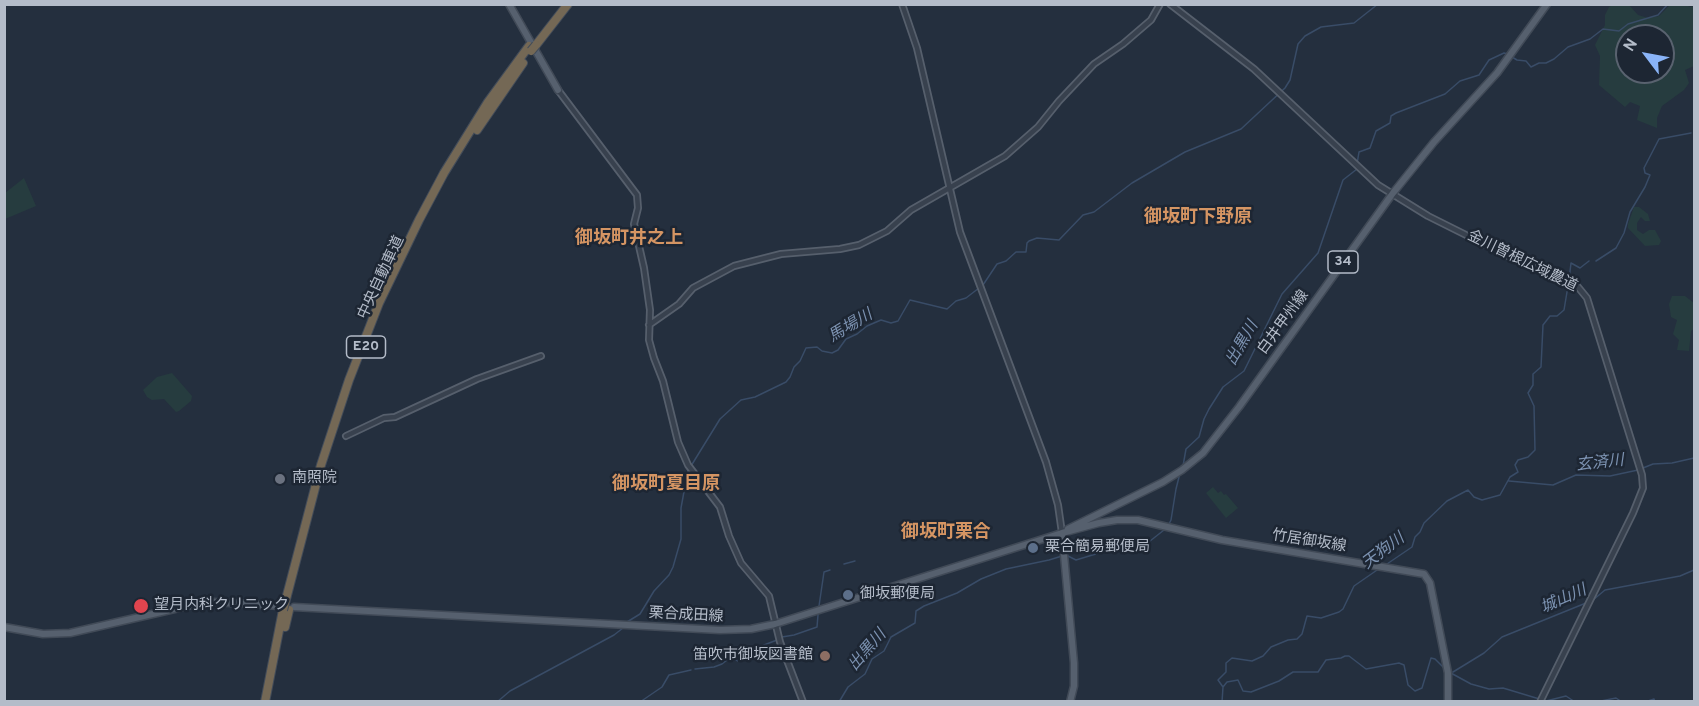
<!DOCTYPE html>
<html>
<head>
<meta charset="utf-8">
<style>
	body { margin:0 }
	#map { position:relative; width:1699px; height:706px; overflow:hidden; background:#242f3e; font-family:Overpass,sans-serif }
	canvas { display:block }
	.frame { position:absolute; inset:0; border:6px solid #b4bcc9; pointer-events:none }
	.north { position:absolute; left:1615px; top:24px; width:60px; height:60px; box-sizing:border-box; background:#1d2633; border:2px solid #59626f; border-radius:50%; rotate:302deg; font-size:16px; font-weight:700; line-height:24px; text-align:center; color:#b4bcc9 }
	.north::after { content:''; display:block; margin:auto; width:21px; height:27px; background:#8ab4f8; clip-path:polygon(50% 0,100% 100%,50% 72%,0 100%) }
</style>
</head>
<body>
<div id="map">
<canvas width="1699" height="706"></canvas>
<div class="frame"></div>
<div class="north">N</div>
</div>
<script>
const g = document.querySelector('canvas').getContext('2d');
g.lineJoin = 'round';
function fillPath(path, color) { g.fillStyle = color; g.fill(path, 'evenodd'); }
const poly = rows => new Path2D(rows.map(r => 'M' + r).join(''));
function strokePath(path, color, width, dash) { g.strokeStyle = color; g.lineWidth = width; g.lineCap = dash ? 'butt' : 'round'; g.setLineDash(dash || []); g.stroke(path); }
function write(font, color, halo, rows, align = 'center') {
  g.font = font + ' Overpass,"Noto Sans JP",sans-serif'; g.lineWidth = 5; g.setLineDash([]); g.textBaseline = 'middle'; g.strokeStyle = halo; g.fillStyle = color; for (const [text, x, y, turn = 0] of rows) {
    g.save(); g.translate(x, y); g.rotate((+turn || 0) * Math.PI / 180); g.textAlign = isNaN(turn) ? turn : align; if (halo) g.strokeText(text, 0, 0); g.fillText(text, 0, 0); g.restore();
  }
}
fillPath(poly([
	[1614,4,1629,5,1638,15,1648,18,1659,16,1670,5,1686,5,1690,7,1694,6,1694,66,1685,70,1689,83,1684,90,1662,106,1657,118,1657,128,1637,120,1640,106,1630,102,1625,107,1599,85,1600,56,1595,45,1605,25,1605,15,1609,7],
	[1627,36,1663,36,1663,72,1627,72],
	[24,178,36,206,5,219,5,193],
	[1634,207,1639,207,1648,214,1650,221,1645,221,1641,217,1637,223,1637,230,1643,234,1649,230,1655,230,1661,241,1659,245,1645,246,1628,228,1628,224],
	[1672,296,1685,296,1694,303,1694,329,1691,331,1689,351,1677,350,1679,340,1673,334,1677,320,1671,317,1669,304],
	[172,373,192,396,191,401,179,411,176,412,164,399,152,400,147,397,143,390,157,377],
	[1213,487,1218,493,1221,491,1224,495,1226,494,1238,508,1226,518,1206,493]
]), '#263c3f');
strokePath(poly([
	[1412,4,1414,4],
	[1689,4,1694,5],
	[1512,57,1517,60,1526,61,1531,67,1539,63,1546,63,1554,59,1568,47,1590,39,1603,29,1619,31,1628,24,1658,15,1668,4],
	[1357,164,1359,152,1370,148,1376,131,1390,123,1391,116,1396,113,1445,94,1460,81,1479,75,1489,60,1504,53,1508,54],
	[1596,261,1616,248,1624,233,1630,212,1645,187,1650,175,1645,173,1644,168,1659,139,1691,133],
	[1569,280,1571,263,1580,268,1589,261],
	[983,285,997,264,1006,261,1016,252,1026,252,1027,243,1029,241,1037,238,1059,240,1083,215,1094,212,1132,183,1185,152,1241,129,1285,88,1290,80,1298,44,1305,36,1321,27,1354,23,1378,4],
	[691,466,720,419,741,400,755,397,786,382,790,377,794,367,800,361,806,348,817,347,822,351,832,353,838,350,846,339,857,334,867,326,881,320,891,323,898,321,910,300,947,309,956,301,966,298,979,288],
	[1183,466,1186,449,1199,437,1204,419,1209,409,1223,387,1244,371,1282,294,1318,253,1343,180,1357,169],
	[1643,468,1653,464,1672,463,1694,458],
	[1509,481,1553,485,1576,475,1610,476,1638,470],
	[1169,524,1171,520,1176,489,1180,473],
	[1066,555,1076,560,1109,550,1145,545,1164,530],
	[844,564,855,561],
	[1384,566,1412,547,1415,537,1420,532,1424,523,1447,501,1468,490,1474,497,1482,500,1500,495,1510,477,1518,472,1515,465,1518,460,1528,457,1535,450,1534,406,1528,393,1533,385,1533,374,1541,367,1543,325,1550,316,1557,316,1564,310,1568,286],
	[1593,600,1605,590,1680,576,1694,570],
	[819,606,824,572,830,570],
	[627,622,640,614,654,591,669,575,673,567,681,539,681,508,688,470],
	[782,637,794,635,817,627,818,615],
	[695,669,714,667,722,664,731,657,738,661,764,645,777,640],
	[1449,672,1471,684,1489,689,1503,688,1546,701,1566,696,1575,702],
	[1453,672,1484,653,1502,637,1586,603],
	[1223,687,1218,680,1226,672,1226,663,1232,658,1252,661,1263,656,1271,647,1288,640,1297,639,1302,634,1307,616,1321,618,1339,612,1343,609,1354,586,1380,568],
	[497,702,510,691,614,635,623,628],
	[640,702,662,687,669,675,691,670],
	[839,702,848,687,865,674,872,659,884,651,891,637,915,623,916,611,924,606,957,593,981,579,1006,569,1049,560,1062,556],
	[1222,702,1223,687,1227,682,1238,680,1243,691,1251,692,1279,681,1293,672,1318,672,1326,660,1341,658,1345,656,1349,656,1366,669,1399,663,1404,665,1408,685,1415,691,1422,688,1431,658,1435,659,1445,669],
	[1596,702,1616,698,1622,702],
	[1645,702,1654,699,1655,702]
]), '#394c67', 1.5);
const minor = poly([
	[902,4,917,48,960,232,1046,462,1058,505,1062,533],
	[1170,4,1254,69,1378,185,1428,216,1504,254,1578,287,1587,298,1642,475,1643,488,1633,513,1540,702],
	[558,90,637,195,638,208,634,224,644,268,650,310,649,340,654,358,663,381,678,442,688,465,720,507,729,536,741,563,769,596,780,642,803,702],
	[649,325,679,304,693,288,734,266,781,254,840,249,859,245,887,231,911,210,1005,156,1038,127,1059,101,1094,64,1123,44,1151,20,1160,4],
	[346,436,384,418,395,417,477,379,541,356]
]);
const major = poly([
	[509,4,558,90],
	[1068,529,1163,482,1182,470,1203,453,1239,407,1393,193,1434,142,1497,73,1547,4],
	[1062,533,1074,663,1074,686,1070,702],
	[294,607,720,630,751,629,775,624,1062,533,1099,523,1117,520,1138,520,1222,540,1424,574,1430,583,1448,673,1448,702],
	[4,627,43,634,70,633,196,604,213,602,281,606]
]);
const highway = poly([
	[536,45,568,4],
	[477,130,523,63],
	[285,603,321,465,349,380,379,303,419,220,444,173,488,102,529,46],
	[285,627,289,610],
	[265,702,283,610]
]);
strokePath(minor, '#565f6c', 8);
strokePath(major, '#414a57', 9);
strokePath(highway, '#434c59', 10);
strokePath(minor, '#38414e', 4.5);
strokePath(major, '#56606e', 6);
strokePath(highway, '#746855', 8);
const highwayBridge = poly([
	[531,51,536,45],
	[283,610,285,603]
]);
strokePath(highwayBridge, '#434c59', 10, []);
strokePath(highwayBridge, '#746855', 8);
for (const [x, y, r, color] of [
	[280,479,6,"#6b7280"],
	[1033,548,6,"#5c6f8a"],
	[848,595,6,"#5c6f8a"],
	[141,606,8,"#e0444e"],
	[825,656,6,"#8d6e63"]
]) { const dot = new Path2D(); dot.arc(x, y, r, 0, 2 * Math.PI); g.fillStyle = color; g.fill(dot); strokePath(dot, '#1d2633', 2); }
for (const [x, y, w] of [
	[1343,262,30],
	[366,347,39]
]) { const box = new Path2D(); box.roundRect(x - w / 2, y - 11, w, 22, 4.5); g.fillStyle = '#1d2633'; g.fill(box); strokePath(box, '#b4bcc9', 1.5); }
write('bold 14px', '#b4bcc9', null, [
	["34",1343,262],
	["E20",366,347]
]);
write('15px', '#b4bcc9', '#1d2633', [
	["金川曽根広域農道",1522,262,26],
	["中央自動車道",382,278,-65],
	["白井甲州線",1284,323,-54],
	["竹居御坂線",1309,542,9],
	["栗合成田線",686,616,3]
]);
write('15px', '#b4bcc9', '#1d2633', [
	["南照院",292,479],
	["栗合簡易郵便局",1045,548],
	["御坂郵便局",860,595],
	["望月内科クリニック",154,606],
	["笛吹市御坂図書館",813,656,"right"]
], 'left');
write('italic 16px', '#7c92b1', '#1d2633', [
	["馬場川",851,327,-31],
	["出黒川",1243,344,-60],
	["玄済川",1600,464,-6],
	["天狗川",1384,552,-37],
	["城山川",1564,600,-24],
	["出黒川",868,651,-49]
]);
write('bold 18px', '#d59563', '#1d2633', [
	["御坂町下野原",1198,218],
	["御坂町井之上",629,239],
	["御坂町夏目原",666,485],
	["御坂町栗合",946,533]
]);
</script>
</body>
</html>
